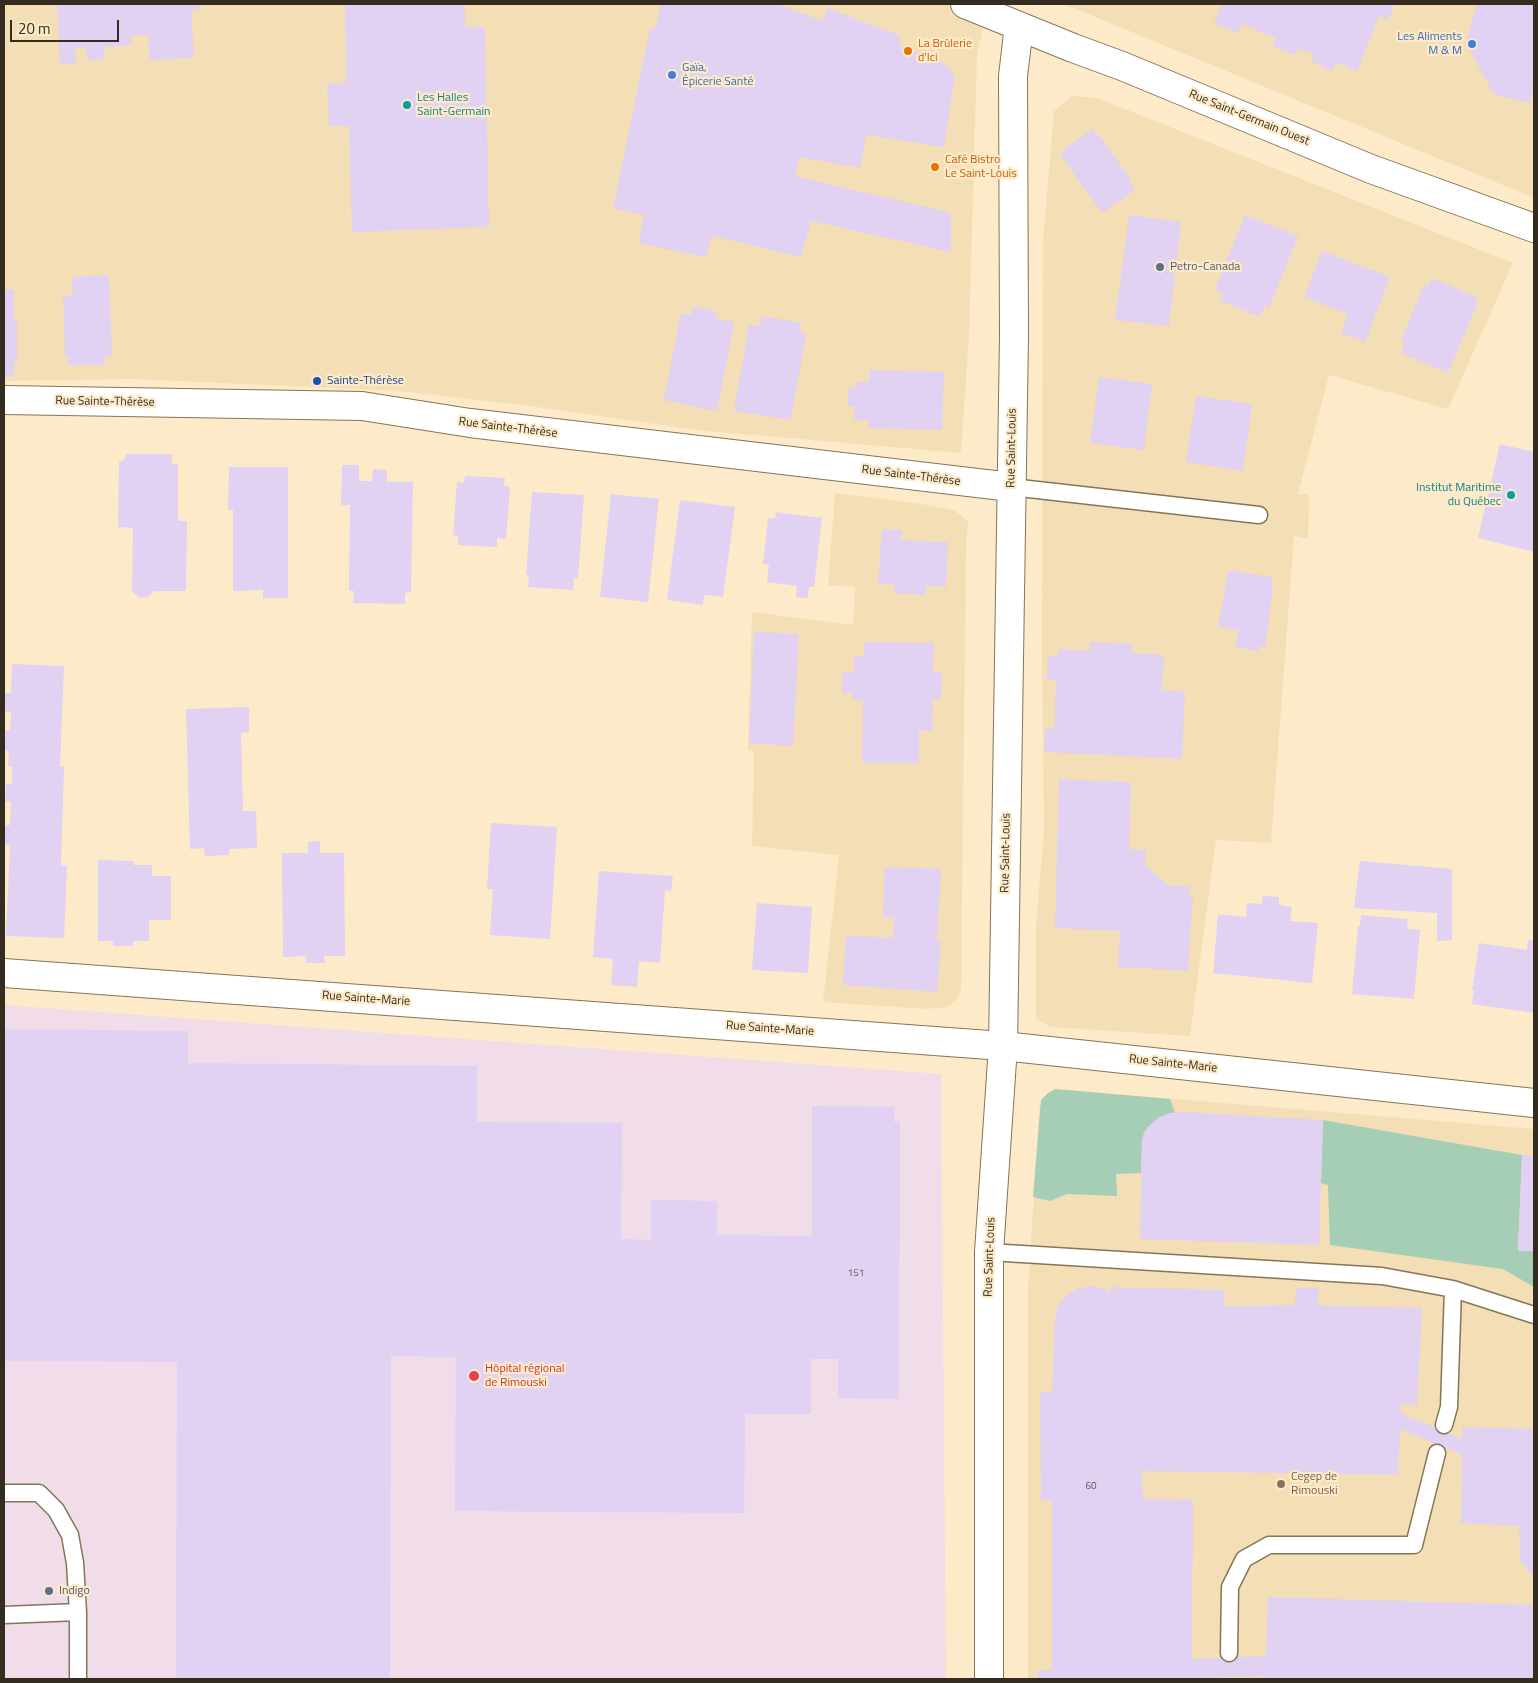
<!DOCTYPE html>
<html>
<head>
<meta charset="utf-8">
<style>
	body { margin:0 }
	#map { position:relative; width:1538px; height:1683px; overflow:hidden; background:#fdeac8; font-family:"Titillium Web",sans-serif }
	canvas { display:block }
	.frame { position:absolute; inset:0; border:5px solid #332c1f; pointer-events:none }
	.scale { position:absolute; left:10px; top:20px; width:109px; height:22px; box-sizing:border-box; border:2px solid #332c1f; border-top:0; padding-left:6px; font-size:15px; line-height:18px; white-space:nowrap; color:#332c1f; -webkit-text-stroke:4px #fdeac8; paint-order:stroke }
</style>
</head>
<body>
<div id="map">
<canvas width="1538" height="1683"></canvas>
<div class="frame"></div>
<div class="scale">20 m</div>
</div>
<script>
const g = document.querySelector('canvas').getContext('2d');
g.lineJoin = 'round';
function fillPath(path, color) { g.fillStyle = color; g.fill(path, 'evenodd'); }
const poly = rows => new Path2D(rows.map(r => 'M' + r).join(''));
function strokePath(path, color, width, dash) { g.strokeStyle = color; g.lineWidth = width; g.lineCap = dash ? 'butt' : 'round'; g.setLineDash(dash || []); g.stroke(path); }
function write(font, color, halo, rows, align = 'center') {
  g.font = font + ' "Titillium Web",sans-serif'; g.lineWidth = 4.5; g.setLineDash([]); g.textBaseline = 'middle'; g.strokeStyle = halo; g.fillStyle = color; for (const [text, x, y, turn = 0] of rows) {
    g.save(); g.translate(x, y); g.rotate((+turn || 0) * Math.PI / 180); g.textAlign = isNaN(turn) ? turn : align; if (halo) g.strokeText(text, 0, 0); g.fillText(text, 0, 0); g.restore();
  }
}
fillPath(poly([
	[4,4,989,4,977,54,969,335,961,453,697,430,522,405,401,391,132,379,4,381],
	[1064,4,1534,4,1534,198],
	[1072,96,1097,98,1513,263,1448,409,1329,375,1298,494,1309,494,1308,539,1294,536,1271,843,1216,840,1190,1036,1050,1027,1036,1018,1036,926,1044,831,1042,645,1043,241,1054,111],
	[835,493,922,504,955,511,968,521,966,549,961,988,958,998,947,1007,927,1009,823,1002,839,855,752,846,754,752,748,750,752,612,853,625,855,587,828,585],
	[1055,1089,1534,1129,1534,1679,1028,1679,1028,1289,1039,1112,1041,1100,1048,1093]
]), '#f4deb5');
fillPath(poly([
	[4,1005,941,1074,946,1679,4,1679]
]), '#f1dcea');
fillPath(poly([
	[1055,1089,1170,1099,1175,1113,1170,1113,1158,1118,1148,1127,1144,1133,1142,1140,1141,1173,1116,1174,1117,1196,1067,1194,1050,1201,1033,1197,1041,1100,1048,1093],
	[1323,1120,1522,1155,1518,1250,1534,1251,1534,1287,1503,1269,1330,1245,1328,1185,1321,1183]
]), '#a6ceb7');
fillPath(poly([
	[57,4,201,4,201,9,191,9,194,58,150,60,148,35,131,36,131,45,104,47,105,59,87,60,86,47,75,48,76,64,60,65],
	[345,4,464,4,466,27,485,27,489,227,352,232,349,126,329,126,327,84,346,83],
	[661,4,777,4,823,21,827,8,901,36,899,45,944,63,953,74,954,80,944,147,866,135,860,168,799,157,795,176,951,213,951,252,811,221,801,257,712,236,706,257,638,243,644,215,613,208,650,28,655,29],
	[1222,4,1395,4,1388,20,1379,16,1357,71,1336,62,1332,71,1311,61,1313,54,1298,48,1295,55,1272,46,1276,38,1242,24,1238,33,1214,23],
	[1477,4,1534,4,1534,86,1529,103,1493,94,1466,42],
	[1093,129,1098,136,1100,136,1131,180,1129,181,1135,190,1102,213,1060,154,1066,150,1065,148],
	[1129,215,1181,222,1169,326,1115,320],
	[1245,215,1298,236,1269,308,1264,306,1260,317,1220,301,1223,293,1215,289],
	[1322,251,1390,277,1365,342,1341,333,1348,314,1304,297],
	[109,275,112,356,104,357,105,365,68,365,68,356,65,357,63,296,73,295,72,277],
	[1432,278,1478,298,1476,303,1477,304,1448,373,1401,353,1405,343,1401,341,1424,284,1428,286],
	[4,290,14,290,14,319,17,319,17,363,14,363,14,377,4,377],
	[693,306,716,311,715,318,734,322,717,411,664,400,681,313,691,315],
	[762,316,801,323,800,332,806,333,791,420,734,411,749,324,760,326],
	[869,370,944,372,942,430,868,428,868,420,854,420,855,407,848,406,848,388,855,388,855,382,869,382],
	[1099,377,1152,384,1144,450,1090,443],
	[1196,396,1252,404,1243,471,1186,462],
	[1500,444,1534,452,1534,552,1478,538],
	[126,454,172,454,172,464,178,464,178,521,187,521,186,591,154,591,148,597,139,598,132,591,133,528,118,527,119,462,124,460],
	[342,465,359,465,359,481,372,481,373,469,387,470,387,482,413,482,411,592,405,593,405,604,353,603,354,591,349,591,350,505,341,505],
	[229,467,288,467,288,598,263,598,263,590,233,591,233,510,228,510],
	[465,476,505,478,504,486,510,487,506,539,497,538,497,547,458,545,458,536,453,535,457,482,464,483],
	[532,492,584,495,578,579,574,578,573,590,528,587,529,575,526,575],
	[611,494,659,499,648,602,600,597],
	[680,500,735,507,723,597,704,595,703,605,667,600],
	[776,512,822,518,814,587,809,587,808,598,796,597,797,586,767,582,769,565,763,564,768,518,775,518],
	[882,529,902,530,901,540,948,542,946,587,925,586,925,595,894,593,894,585,878,584],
	[1228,570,1272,577,1271,587,1273,588,1265,647,1259,646,1258,651,1235,647,1238,630,1218,627],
	[754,632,799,634,793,746,749,743],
	[864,642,934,643,933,672,942,672,941,699,933,699,932,731,919,730,919,763,862,763,863,700,853,700,852,693,842,693,842,673,854,673,854,656,864,656],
	[1090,642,1133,644,1132,653,1164,655,1162,690,1185,692,1182,759,1044,752,1045,728,1054,729,1056,680,1047,680,1048,655,1058,656,1058,649,1090,651],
	[12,664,64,666,60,766,64,767,61,866,67,866,64,938,6,936,10,845,4,844,4,825,10,825,11,802,5,801,6,784,12,784,12,766,8,766,9,751,4,751,4,730,10,731,11,712,4,711,5,693,11,693],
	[249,707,249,732,241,733,243,811,256,811,257,848,229,849,229,855,205,856,204,848,190,849,186,709],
	[1059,779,1131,782,1129,849,1146,850,1145,865,1167,885,1190,887,1189,896,1193,896,1188,971,1118,967,1120,931,1055,928],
	[491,823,557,827,550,939,490,935,493,889,487,889],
	[320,841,320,853,344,853,345,956,324,956,325,963,306,963,306,956,283,957,282,853,308,853,308,842],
	[98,860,134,861,134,865,152,865,152,876,171,876,171,920,149,920,149,941,133,941,133,946,113,946,113,941,98,941],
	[1360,861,1452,869,1452,940,1437,941,1437,913,1354,908],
	[885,867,941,869,937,941,941,942,937,992,843,985,846,935,893,938,894,918,883,917],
	[599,871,673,876,671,891,665,890,660,963,639,961,637,987,611,985,613,959,593,957],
	[1263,896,1279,897,1279,905,1292,907,1290,921,1318,923,1312,983,1213,973,1218,914,1246,917,1247,903,1262,904],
	[757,903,812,907,808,973,752,970],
	[1361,915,1408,919,1407,929,1420,930,1414,999,1352,994,1358,926,1360,926],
	[1528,940,1534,941,1534,1013,1472,1004,1474,990,1472,990,1479,943,1527,950],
	[4,1029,188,1031,188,1063,477,1066,477,1122,622,1123,621,1239,651,1240,651,1200,717,1201,717,1235,812,1236,812,1106,894,1107,894,1122,900,1121,899,1399,838,1398,838,1359,811,1359,811,1414,745,1414,744,1513,455,1511,456,1357,391,1356,390,1679,176,1679,177,1362,4,1361],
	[1183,1112,1323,1120,1319,1245,1140,1239,1142,1140,1148,1127,1158,1118,1170,1113],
	[1522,1155,1534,1156,1534,1251,1518,1251],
	[1093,1286,1105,1289,1111,1294,1110,1287,1225,1290,1224,1306,1295,1305,1296,1288,1319,1288,1318,1305,1422,1308,1417,1405,1401,1404,1401,1413,1462,1439,1463,1427,1534,1429,1534,1579,1520,1560,1519,1526,1461,1523,1462,1455,1400,1429,1398,1475,1142,1471,1143,1499,1193,1500,1192,1659,1266,1656,1268,1597,1534,1605,1534,1679,1265,1679,1265,1676,1192,1678,1192,1679,1038,1679,1038,1670,1052,1670,1052,1501,1041,1500,1040,1392,1052,1392,1055,1319,1058,1306,1067,1295,1079,1288]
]), '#e1d1f2');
const service = poly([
	[1011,487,1259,515],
	[989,1252,1382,1276,1453,1289,1449,1407,1444,1425],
	[1453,1289,1534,1315],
	[4,1493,39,1493,56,1510,70,1535,75,1563,78,1612,78,1679],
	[4,1615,78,1612],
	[1229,1653,1230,1587,1244,1559,1269,1545,1414,1545,1437,1453]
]);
const minor = poly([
	[4,400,362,406,470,423,1011,487],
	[4,973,1003,1046,1534,1103]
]);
const tertiary = poly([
	[965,4,1073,48,1122,66,1371,169,1534,228],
	[989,1679,989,1252,1003,1046,1014,335,1013,76,1019,26]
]);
strokePath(service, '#857556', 19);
strokePath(minor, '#857556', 30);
strokePath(tertiary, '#857556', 30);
strokePath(service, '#fff', 16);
strokePath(minor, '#fff', 28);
strokePath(tertiary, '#fff', 28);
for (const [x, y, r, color] of [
	[1472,44,5,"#3f7fe0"],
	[908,51,5,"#e8710a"],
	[672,75,5,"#3f7fe0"],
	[407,105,5,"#0f9aa8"],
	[935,167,5,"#e8710a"],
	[1160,267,5,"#5c6f8a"],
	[317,381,5,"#1a4fb4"],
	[1511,495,5,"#0f9aa8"],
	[474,1376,6,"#e0444e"],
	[1281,1484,5,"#8d6e63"],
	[49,1591,5,"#5c6f8a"]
]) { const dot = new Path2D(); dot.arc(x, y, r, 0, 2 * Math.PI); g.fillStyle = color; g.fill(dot); strokePath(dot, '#fdeac8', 2); }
write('10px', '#5e5554', null, [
	["151",856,1274],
	["60",1091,1487]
]);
write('12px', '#366cbe', '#fdeac8', [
	["Les Aliments",1462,37],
	["M & M",1462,51],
	["Gaïa,",682,68,"left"],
	["Épicerie Santé",682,82,"left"]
], 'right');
write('12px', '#c56008', '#fdeac8', [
	["La Brûlerie",918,44],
	["d'Ici",918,58],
	["Café Bistro",945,160],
	["Le Saint-Louis",945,174]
], 'left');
write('12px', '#0d838f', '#fdeac8', [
	["Les Halles",417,98],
	["Saint-Germain",417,112],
	["Institut Maritime",1501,488,"right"],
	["du Québec",1501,502,"right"]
], 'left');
write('12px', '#332c1f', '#fdeac8', [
	["Rue Saint-Germain Ouest",1249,118,22],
	["Rue Sainte-Thérèse",105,402,1],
	["Rue Sainte-Thérèse",508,428,7],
	["Rue Saint-Louis",1012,448,-89],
	["Rue Sainte-Thérèse",911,476,7],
	["Rue Saint-Louis",1006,853,-89],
	["Rue Sainte-Marie",366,999,4],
	["Rue Sainte-Marie",770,1029,4],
	["Rue Sainte-Marie",1173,1064,6],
	["Rue Saint-Louis",990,1257,-88]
]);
write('12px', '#4e5e75', '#fdeac8', [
	["Petro-Canada",1170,267],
	["Indigo",59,1591]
], 'left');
write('12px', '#164399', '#fdeac8', [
	["Sainte-Thérèse",327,381]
], 'left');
write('12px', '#be3a42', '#fdeac8', [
	["Hôpital régional",485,1369],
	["de Rimouski",485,1383]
], 'left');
write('12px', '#785e54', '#fdeac8', [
	["Cegep de",1291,1477],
	["Rimouski",1291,1491]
], 'left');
</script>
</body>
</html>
